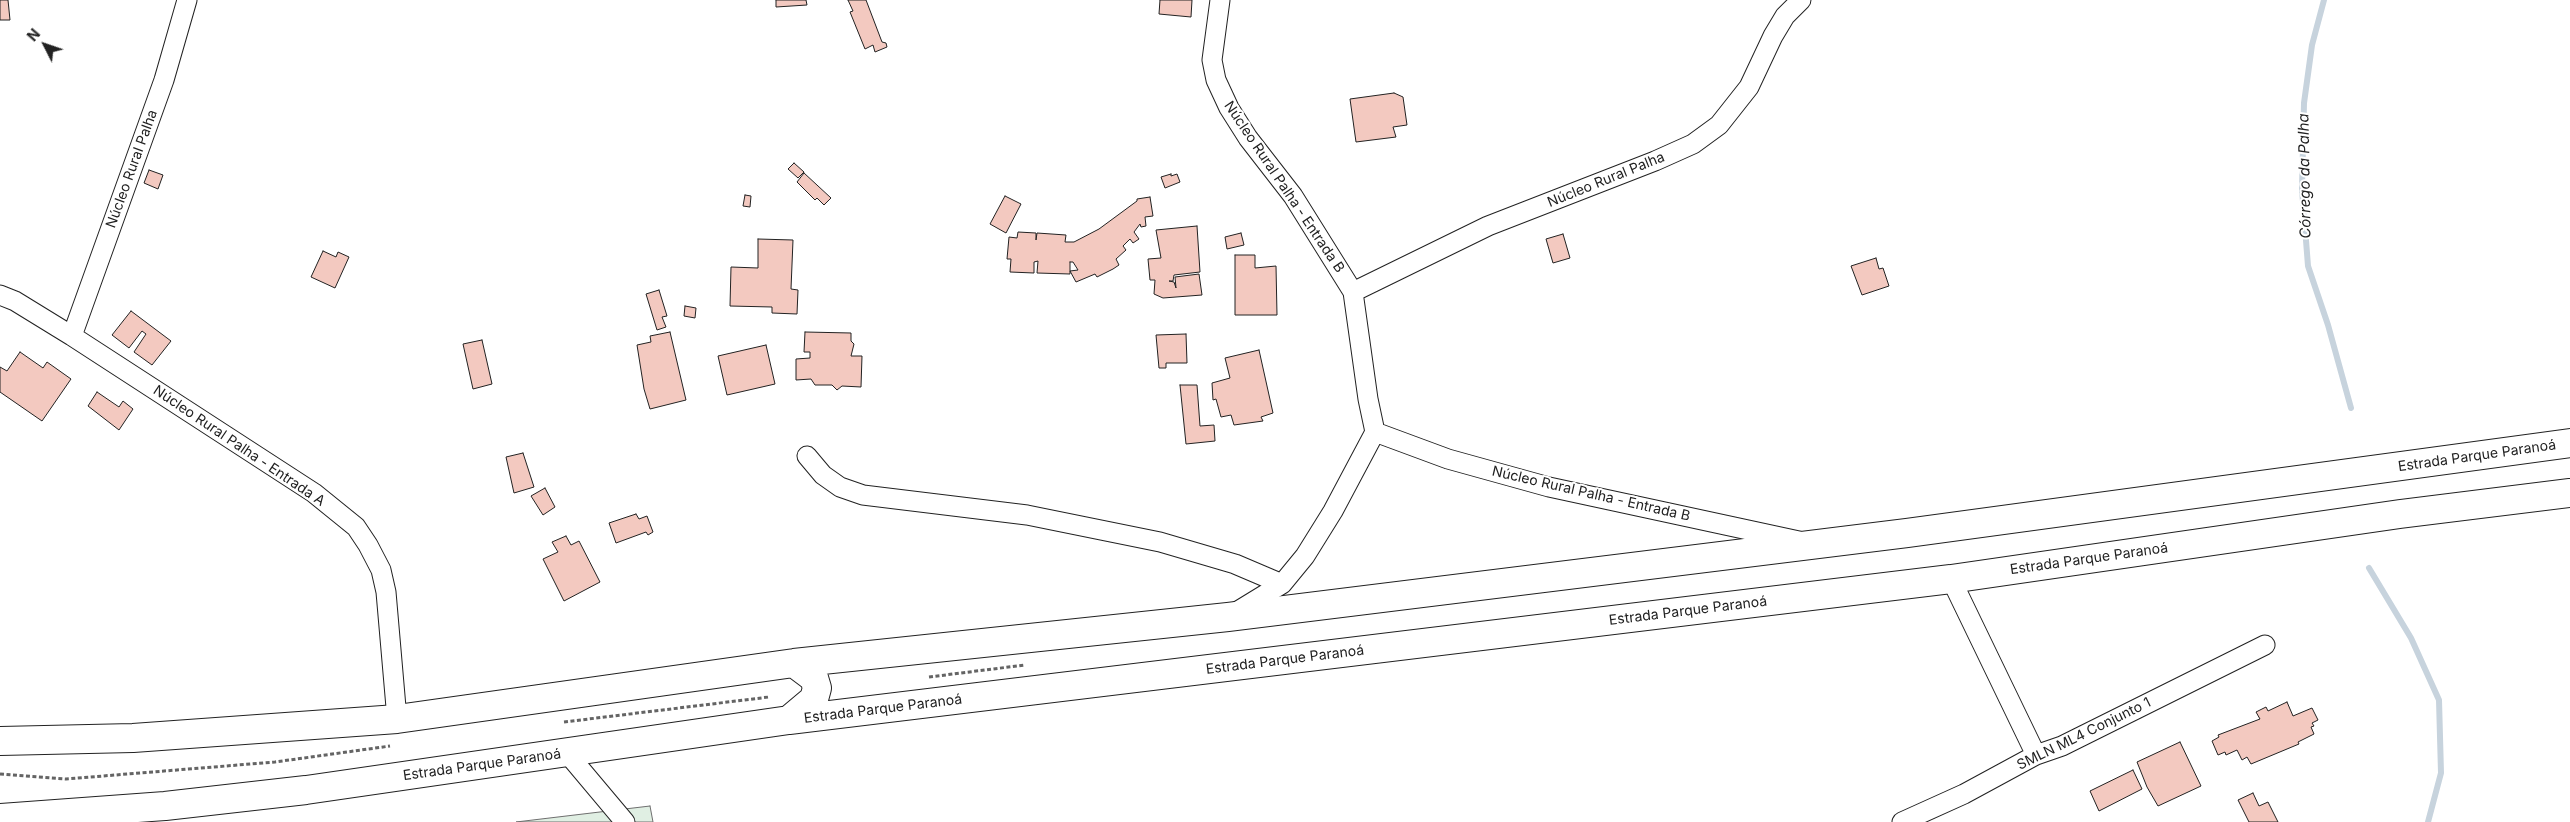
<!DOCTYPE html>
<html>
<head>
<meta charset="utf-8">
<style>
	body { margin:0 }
	#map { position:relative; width:2570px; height:822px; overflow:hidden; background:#fff; font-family:Inter,sans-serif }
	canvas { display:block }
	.north { position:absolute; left:20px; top:20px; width:50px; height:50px; -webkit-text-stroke:4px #fff; paint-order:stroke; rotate:311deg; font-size:14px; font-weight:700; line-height:20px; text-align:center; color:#222 }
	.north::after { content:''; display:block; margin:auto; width:18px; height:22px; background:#222; clip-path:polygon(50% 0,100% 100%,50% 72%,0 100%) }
</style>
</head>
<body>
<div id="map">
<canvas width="2570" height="822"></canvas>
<div class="north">N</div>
</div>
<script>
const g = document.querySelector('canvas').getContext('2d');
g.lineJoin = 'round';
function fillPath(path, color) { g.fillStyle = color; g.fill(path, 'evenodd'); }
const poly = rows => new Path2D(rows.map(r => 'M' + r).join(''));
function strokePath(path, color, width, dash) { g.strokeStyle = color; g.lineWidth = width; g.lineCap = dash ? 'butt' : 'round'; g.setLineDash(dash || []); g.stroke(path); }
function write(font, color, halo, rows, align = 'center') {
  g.font = font + ' Inter,sans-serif'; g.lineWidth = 4; g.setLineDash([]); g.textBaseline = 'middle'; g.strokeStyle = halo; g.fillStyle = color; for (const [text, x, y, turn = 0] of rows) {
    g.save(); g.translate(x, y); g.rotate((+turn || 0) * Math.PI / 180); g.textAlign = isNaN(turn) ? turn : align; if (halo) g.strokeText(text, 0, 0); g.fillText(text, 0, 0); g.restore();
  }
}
const green = poly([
	[650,806,653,822,516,822,650,806]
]);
fillPath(green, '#e0efe3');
strokePath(green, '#6f6f6f', 1);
strokePath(poly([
	[2324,0,2312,45,2304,103,2302,189,2308,266,2328,325,2351,408],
	[2369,568,2411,638,2439,700,2441,773,2428,822]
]), '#c7d3dd', 6);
const building = poly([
	[0,0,8,0,10,20,0,20,0,0],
	[776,0,806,0,807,5,776,7,776,0],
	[848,0,866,0,882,42,886,43,887,47,875,52,873,45,865,49,850,12,853,11,848,0],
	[1160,0,1192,0,1191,17,1159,14,1160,0],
	[1394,93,1403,97,1407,125,1393,127,1396,137,1356,142,1350,99,1394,93],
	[794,163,804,172,798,178,788,169,794,163],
	[149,170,163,175,158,189,144,183,149,170],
	[804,173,831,198,824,205,817,198,815,200,797,182,804,173],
	[1171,174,1171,176,1177,174,1180,182,1165,188,1161,177,1171,174],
	[745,195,751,196,750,207,743,206,745,195],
	[1005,196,1021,204,1006,233,990,224,1005,196],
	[1150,197,1153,216,1145,217,1146,226,1141,227,1140,224,1134,232,1139,239,1133,243,1130,239,1123,246,1126,250,1116,259,1119,265,1113,269,1097,277,1095,274,1076,282,1070,271,1070,274,1037,273,1038,261,1034,262,1034,273,1010,272,1011,259,1007,259,1009,237,1017,238,1018,232,1036,233,1036,240,1037,233,1066,235,1065,242,1074,242,1099,229,1137,201,1137,199,1150,197],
	[1070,262,1073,262,1078,270,1070,271,1070,262],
	[1197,226,1200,272,1174,275,1173,281,1169,281,1174,282,1176,288,1175,277,1199,274,1202,295,1163,298,1154,294,1155,280,1150,280,1148,259,1161,258,1156,230,1197,226],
	[1241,233,1244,245,1227,249,1225,237,1241,233],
	[1563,234,1570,258,1553,263,1546,239,1563,234],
	[758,239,793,240,791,289,798,290,797,314,772,313,772,307,730,306,731,267,758,268,758,239],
	[323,251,336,257,338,252,349,257,335,288,311,277,323,251],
	[1235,255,1255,255,1255,268,1276,266,1277,315,1235,315,1235,255],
	[1876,258,1879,269,1883,268,1889,286,1862,295,1851,266,1876,258],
	[659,290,667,316,662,317,666,327,657,330,646,294,659,290],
	[685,306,696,308,695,318,684,316,685,306],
	[131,311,171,341,152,365,134,352,146,334,142,331,129,348,112,335,131,311],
	[670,332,686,400,650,409,644,389,637,345,651,342,650,336,670,332],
	[805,332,851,333,851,341,854,344,851,356,862,356,861,387,842,386,837,390,832,385,815,385,811,379,796,380,796,359,810,358,810,352,804,352,805,332],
	[1186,334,1187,363,1166,363,1166,368,1159,368,1156,335,1186,334],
	[482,340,492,384,473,389,463,344,482,340],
	[766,345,775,384,727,395,718,356,766,345],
	[1259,350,1273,413,1261,417,1263,421,1234,425,1231,415,1221,417,1216,399,1213,400,1212,383,1230,378,1225,358,1259,350],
	[20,352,43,368,47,362,71,379,42,421,0,392,0,367,7,371,20,352],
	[1180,385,1197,385,1200,426,1214,425,1215,441,1186,444,1180,385],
	[97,392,119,407,123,401,133,409,119,430,88,406,97,392],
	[523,453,534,487,514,493,506,457,523,453],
	[545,488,555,507,543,515,531,496,545,488],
	[636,514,639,519,647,516,653,532,648,535,646,532,616,543,609,523,636,514],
	[566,536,571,545,579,541,600,582,564,601,543,559,558,552,552,542,566,536],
	[2287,702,2293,716,2312,708,2318,720,2312,723,2314,726,2311,727,2314,734,2298,742,2299,744,2251,764,2247,757,2242,760,2237,750,2226,755,2225,752,2218,755,2212,741,2219,737,2218,735,2260,719,2256,712,2266,707,2268,711,2287,702],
	[2180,742,2201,786,2158,806,2147,787,2137,762,2180,742],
	[2133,770,2142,789,2099,811,2090,791,2133,770],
	[2253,793,2259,806,2268,802,2278,822,2249,822,2238,800,2253,793]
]);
fillPath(building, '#f3c9c0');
strokePath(building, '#222', 1);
const street = poly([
	[1220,0,1212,60,1216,80,1229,108,1248,138,1293,196,1353,292,1368,399,1375,432,1333,511,1305,556,1282,584,1233,614],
	[1353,292,1488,226,1655,161,1693,144,1719,125,1749,87,1773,36,1785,16,1801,0],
	[0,295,15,301,72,336,314,493,356,527,368,545,381,570,386,592,397,719],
	[72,336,164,80,187,0],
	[1375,432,1448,459,1549,487,1799,541],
	[807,456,823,475,840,487,863,495,1027,515,1160,542,1235,564,1282,584],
	[1951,579,2036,755],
	[567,753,625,822],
	[1902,822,1964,794,2036,755,2062,746,2265,645]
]);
const primary = poly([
	[789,720,814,699,817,688,814,678,794,663],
	[0,741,133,738,397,719,794,663,1228,617,1907,533,2570,443],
	[0,818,165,806,306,790,789,720,1951,579,2400,514,2570,493]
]);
strokePath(street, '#222', 21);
strokePath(primary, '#222', 30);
strokePath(poly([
	[929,677,1025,665],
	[564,722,769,697],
	[0,774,66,779,275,762,390,746]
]), '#646464', 3, [4, 2.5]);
strokePath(street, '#fff', 19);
strokePath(primary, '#fff', 28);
write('14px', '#222', '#fff', [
	["Núcleo Rural Palha",132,169,-70],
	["Núcleo Rural Palha",1606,180,-22],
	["Núcleo Rural Palha - Entrada B",1284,187,56],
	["Núcleo Rural Palha - Entrada A",239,446,34],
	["Estrada Parque Paranoá",2477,456,-8],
	["Núcleo Rural Palha - Entrada B",1591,494,13],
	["Estrada Parque Paranoá",2089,559,-8],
	["Estrada Parque Paranoá",1688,611,-7],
	["Estrada Parque Paranoá",1285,660,-7],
	["Estrada Parque Paranoá",883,709,-7],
	["SMLN ML4 Conjunto 1",2084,734,-26],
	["Estrada Parque Paranoá",482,765,-8]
]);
write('italic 15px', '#222', '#fff', [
	["Córrego da Palha",2305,176,-91]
]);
</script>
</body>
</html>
